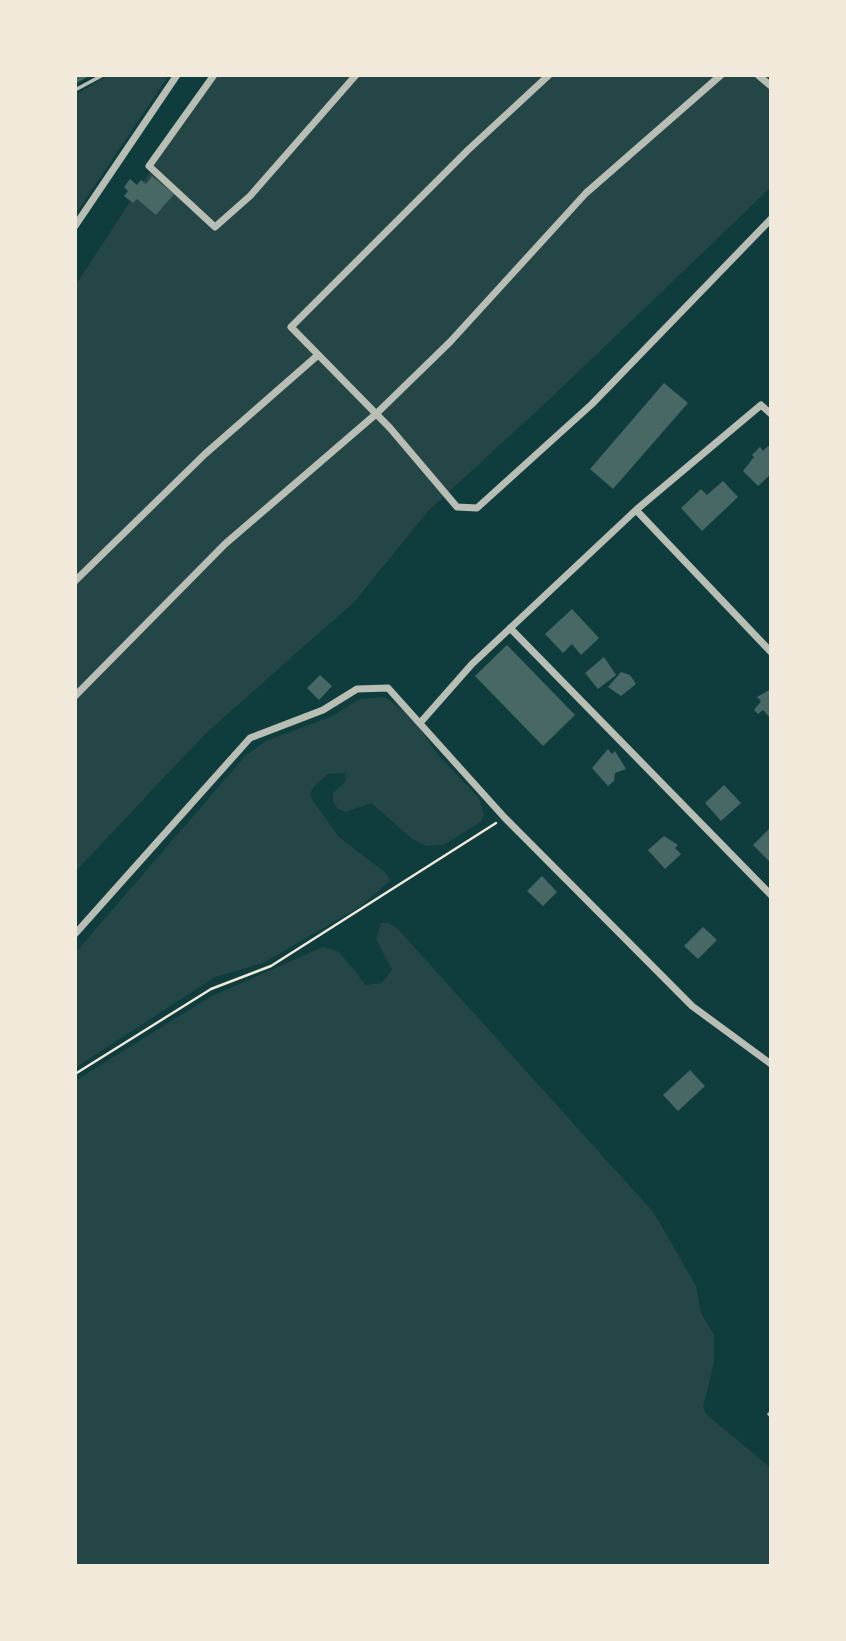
<!DOCTYPE html>
<html>
<head>
<meta charset="utf-8">
<style>
	body { margin:0 }
	#map { position:relative; width:846px; height:1641px; overflow:hidden; background:#0f3d3e; font-family:"DM Sans",sans-serif }
	canvas { display:block }
	.frame { position:absolute; inset:0; border:77px solid #f1e9da; pointer-events:none }
</style>
</head>
<body>
<div id="map">
<canvas width="846" height="1641"></canvas>
<div class="frame"></div>
</div>
<script>
const g = document.querySelector('canvas').getContext('2d');
g.lineJoin = 'round';
function fillPath(path, color) { g.fillStyle = color; g.fill(path, 'evenodd'); }
const poly = rows => new Path2D(rows.map(r => 'M' + r).join(''));
function strokePath(path, color, width, dash) { g.strokeStyle = color; g.lineWidth = width; g.lineCap = dash ? 'butt' : 'round'; g.setLineDash(dash || []); g.stroke(path); }
fillPath(poly([
	[108,75,169,75,75,215,75,95],
	[213,75,771,75,771,187,551,398,429,510,355,601,204,735,75,872,75,286],
	[385,697,413,718,437,754,479,798,484,814,481,822,445,844,427,846,411,838,371,803,346,812,338,809,333,802,333,793,346,781,345,773,328,774,314,786,310,794,313,801,339,837,386,873,390,881,361,906,263,963,215,977,75,1068,75,953,246,755,266,741,330,717,360,699],
	[381,923,389,923,397,928,654,1213,696,1286,701,1313,714,1335,714,1363,703,1407,706,1414,771,1468,771,1566,75,1566,75,1081,210,997,323,947,339,952,366,985,382,983,392,970,376,939]
]), '#244646');
fillPath(poly([
	[75,75,91,75,75,84],
	[152,176,174,194,156,215,137,199,133,203,124,196,128,191,124,187,130,179,137,185,141,180,146,184],
	[664,383,688,403,613,489,590,469],
	[768,446,771,449,771,474,758,486,743,471,754,457,752,455,760,447,763,451],
	[723,481,738,497,702,531,681,508,701,489,707,495],
	[572,609,599,638,581,655,572,644,563,653,545,634],
	[507,645,575,715,543,746,475,676],
	[604,657,616,675,598,689,585,673],
	[621,672,630,675,636,684,621,696,608,687],
	[320,675,332,686,319,700,307,688],
	[771,689,771,719,763,710,758,714,754,710,761,701,757,697],
	[608,749,612,754,615,751,626,769,615,773,614,781,608,786,592,768],
	[724,785,741,803,721,821,705,803],
	[771,827,771,863,753,845],
	[664,836,678,845,675,848,681,854,665,869,648,850],
	[542,876,557,892,543,906,527,891],
	[703,927,717,940,698,959,684,946],
	[690,1070,705,1086,678,1111,663,1095]
]), '#486865');
strokePath(poly([
	[75,1074,211,989,271,966,496,823]
]), '#f1e9da', 2.5);
strokePath(poly([
	[75,90,103,75],
	[769,1414,771,1416]
]), '#b8beb3', 3.5);
strokePath(poly([
	[214,75,149,166,215,227,250,196,356,75],
	[549,75,468,150,291,327,390,428,457,507,477,508,592,404,771,219],
	[758,75,771,86],
	[75,226,177,75],
	[636,510,771,652],
	[75,581,205,454,318,355],
	[510,628,771,895],
	[75,696,225,544,376,414,450,342,586,193,721,75],
	[420,723,472,664,636,510,761,405,771,414],
	[75,934,250,738,323,710,357,689,388,688,504,817,692,1006,771,1064]
]), '#b8beb3', 7);
</script>
</body>
</html>
